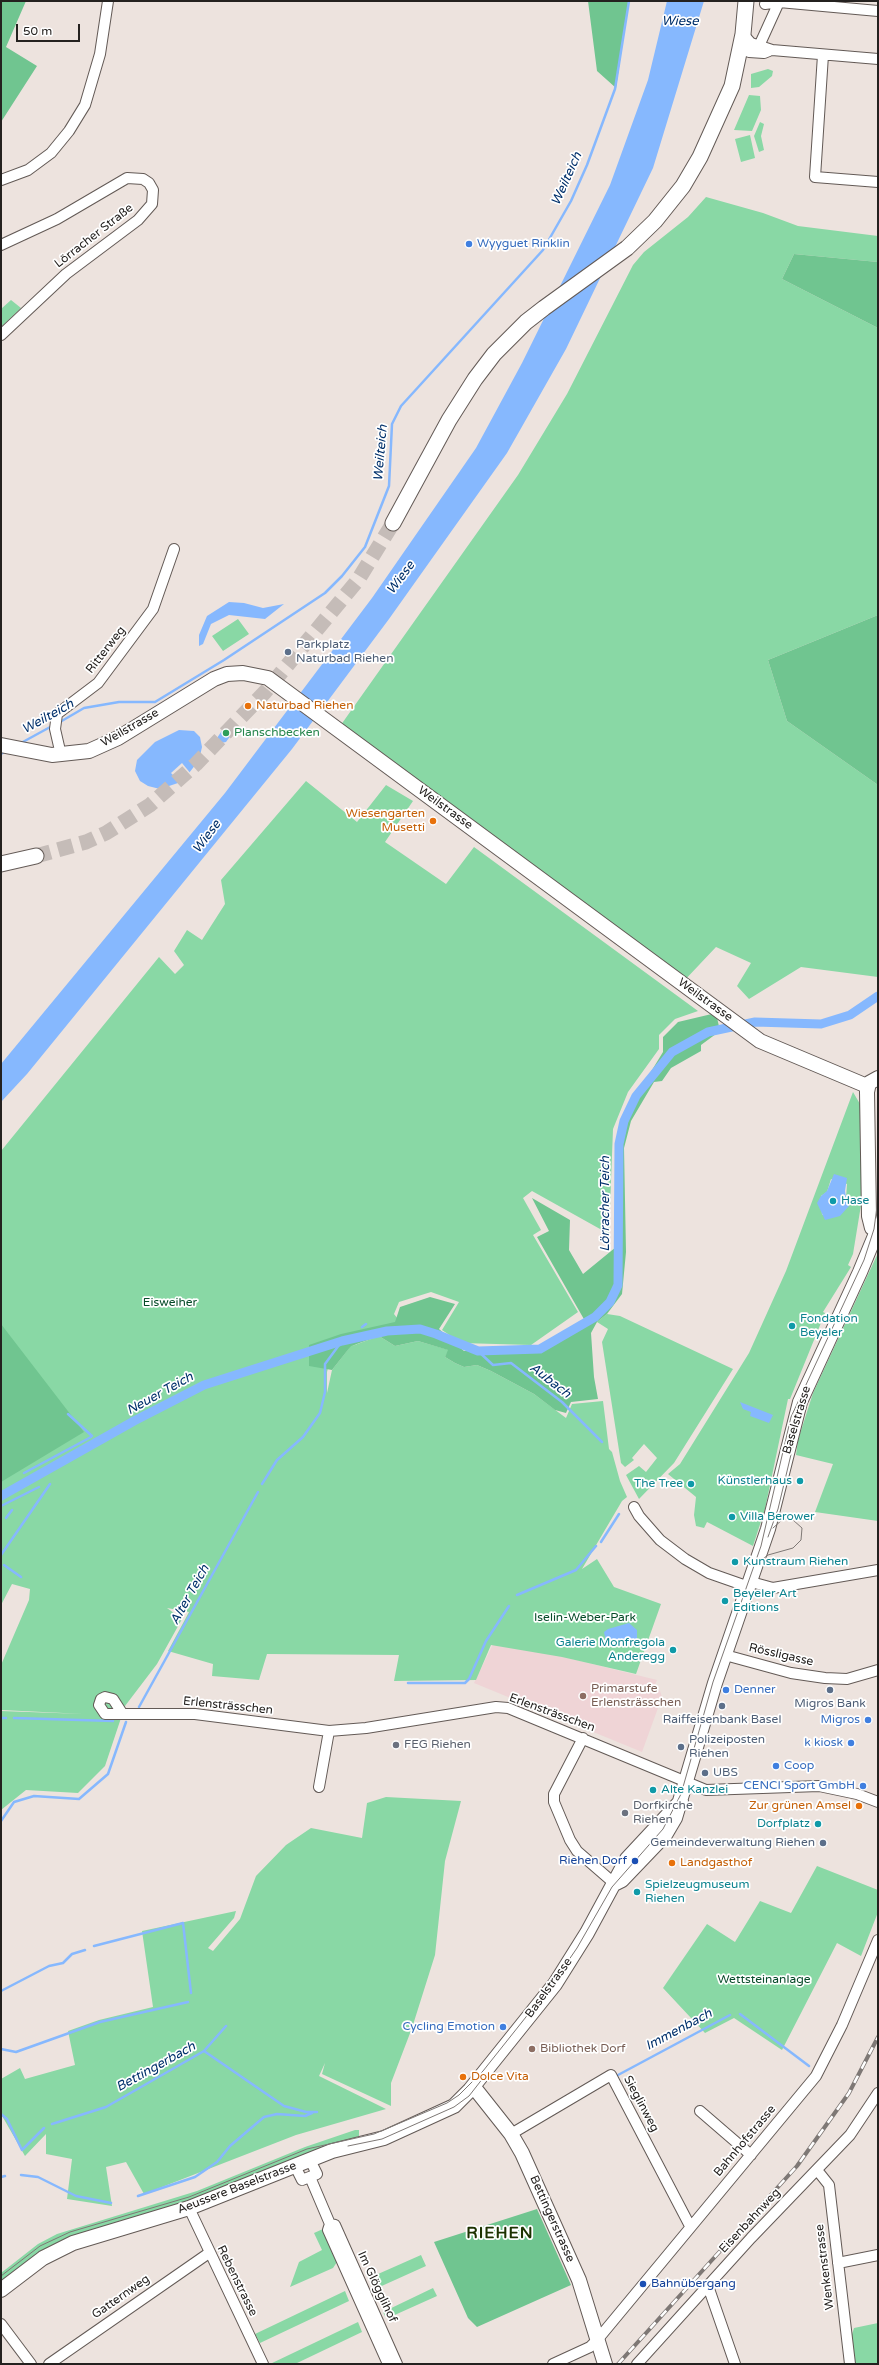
<!DOCTYPE html>
<html>
<head>
<meta charset="utf-8">
<style>
	body { margin:0 }
	#map { position:relative; width:879px; height:2365px; overflow:hidden; background:#ede3de; font-family:"Varela Round",sans-serif }
	canvas { display:block }
	.frame { position:absolute; inset:0; border:2px solid #24211f; pointer-events:none }
	.scale { position:absolute; left:16px; top:24px; width:64px; height:18px; box-sizing:border-box; border:2px solid #24211f; border-top:0; padding-left:5px; font-size:12px; line-height:14px; white-space:nowrap; color:#24211f; -webkit-text-stroke:3px #fff; paint-order:stroke }
</style>
</head>
<body>
<div id="map">
<canvas width="879" height="2365"></canvas>
<div class="frame"></div>
<div class="scale">50 m</div>
</div>
<script>
const g = document.querySelector('canvas').getContext('2d');
g.lineJoin = 'round';
function fillPath(path, color) { g.fillStyle = color; g.fill(path, 'evenodd'); }
const poly = rows => new Path2D(rows.map(r => 'M' + r).join(''));
function strokePath(path, color, width, dash) { g.strokeStyle = color; g.lineWidth = width; g.lineCap = dash ? 'butt' : 'round'; g.setLineDash(dash || []); g.stroke(path); }
function write(font, color, halo, rows, align = 'center') {
  g.font = font + ' "Varela Round",sans-serif'; g.lineWidth = 3.5; g.setLineDash([]); g.textBaseline = 'middle'; g.strokeStyle = halo; g.fillStyle = color; for (const [text, x, y, turn = 0] of rows) {
    g.save(); g.translate(x, y); g.rotate((+turn || 0) * Math.PI / 180); g.textAlign = isNaN(turn) ? turn : align; if (halo) g.strokeText(text, 0, 0); g.fillText(text, 0, 0); g.restore();
  }
}
fillPath(poly([
	[495,1640,657,1680,654,1687,660,1691,662,1697,642,1752,474,1683]
]), '#efd4d6');
fillPath(poly([
	[768,69,773,71,772,76,759,87,751,88,751,74],
	[749,95,760,96,761,110,752,131,734,130],
	[760,122,764,124,761,136,764,150,759,152,754,136],
	[750,135,755,158,741,162,735,139],
	[706,197,763,213,798,226,878,236,878,262,794,254,782,279,878,328,878,615,768,660,787,721,878,785,878,977,801,967,749,999,737,986,751,963,716,947,682,983,338,729,518,475,567,394,633,265,644,252,688,217],
	[11,300,21,308,1,327,1,309],
	[238,619,249,634,223,651,212,636],
	[306,781,357,822,386,785,413,801,385,842,446,884,474,847,698,1011,675,1019,659,1035,659,1049,628,1092,613,1129,609,1234,532,1191,523,1198,541,1230,533,1235,578,1312,531,1345,461,1343,442,1330,459,1302,431,1292,399,1302,394,1314,412,1337,375,1335,352,1346,379,1336,395,1346,418,1341,449,1350,445,1357,455,1363,464,1367,477,1365,491,1371,534,1394,566,1418,572,1404,603,1401,609,1449,612,1452,620,1481,627,1497,622,1501,582,1569,597,1559,614,1587,661,1604,636,1674,562,1657,491,1645,476,1680,394,1681,399,1655,267,1654,259,1680,212,1676,213,1664,168,1651,189,1612,167,1608,182,1619,157,1664,125,1706,105,1766,78,1793,26,1790,1,1810,1,1711,84,1714,1,1710,1,1665,29,1600,30,1589,12,1584,1,1605,1,1151,159,957,175,974,184,965,174,951,187,930,202,940,225,904,221,880],
	[350,1347,332,1370,327,1393,327,1372,329,1364],
	[853,1092,860,1104,862,1169,861,1205,853,1254,848,1265,851,1267,823,1312,825,1313,790,1399,788,1399,765,1509,753,1546,711,1524,707,1522,704,1528,696,1526,694,1515,696,1497,668,1474,680,1464,749,1353,786,1271],
	[831,1179,847,1184,846,1198,822,1215,821,1196,827,1192],
	[878,1253,878,1521,815,1512,833,1464,796,1455,798,1440,813,1393],
	[607,1314,620,1316,733,1369,674,1463,639,1499,626,1475,639,1466,646,1472,657,1458,644,1444,632,1458,634,1460,625,1467,621,1463,602,1342,608,1329,597,1322],
	[386,1797,461,1801,445,1861,435,1955,412,2028,391,2083,391,2106,322,2074,325,2063,319,2076,386,2109,296,2135,144,2194,126,2162,106,2167,112,2206,67,2199,72,2159,46,2154,46,2134,25,2156,1,2114,1,2079,20,2068,25,2079,75,2065,68,2031,99,2020,153,2007,142,1931,236,1911,234,1918,208,1948,213,1951,240,1919,256,1876,286,1845,311,1828,362,1838,367,1803],
	[817,1866,878,1890,878,1912,861,1956,837,1943,782,2050,734,2018,705,2033,663,1988,707,1924,735,1942,760,1901,791,1913],
	[355,2130,359,2130,359,2136,186,2205,83,2235,1,2285,1,2273,38,2244,57,2234,197,2191,305,2147],
	[323,2229,337,2262,333,2268,290,2287,299,2262,322,2250,314,2233],
	[421,2255,426,2266,375,2289,369,2278],
	[433,2288,437,2296,388,2318,385,2316,383,2312],
	[345,2291,349,2301,260,2343,255,2334],
	[358,2322,362,2332,295,2364,270,2364],
	[878,2323,878,2364,850,2364,848,2347,854,2328]
]), '#89d8a5');
fillPath(poly([
	[1,1,26,1,6,47,37,66,1,122],
	[588,1,629,1,616,88,597,71],
	[794,254,878,262,878,328,782,279],
	[878,615,878,785,787,721,768,660],
	[716,1013,720,1031,701,1045,701,1051,671,1068,662,1081,654,1082,631,1121,624,1148,626,1252,622,1294,607,1314,597,1322,591,1333,594,1377,598,1399,571,1402,566,1413,555,1410,534,1394,491,1371,477,1365,464,1367,455,1363,445,1357,448,1350,418,1341,395,1346,379,1336,351,1346,332,1370,309,1366,309,1345,341,1334,395,1322,400,1307,430,1297,455,1304,439,1329,464,1351,541,1351,585,1321,537,1237,549,1231,532,1198,570,1220,569,1250,583,1274,616,1247,618,1132,624,1116,663,1052,663,1037,678,1022],
	[1,1324,84,1432,1,1482],
	[537,2209,571,2285,477,2327,468,2318,434,2242]
]), '#70c590');
fillPath(poly([
	[667,1,704,1,653,168,566,349,507,453,389,619,292,749,27,1074,1,1102,1,1064,225,793,372,598,476,448,522,363,610,185,648,80],
	[229,602,244,603,263,608,284,604,265,619,229,615,211,624,203,644,199,646,199,635,207,616],
	[229,724,233,727,234,731,226,742,221,743,217,738,225,726],
	[179,730,194,731,200,737,202,747,199,760,186,777,178,783,160,789,148,786,140,781,135,771,137,760,155,742],
	[834,1174,847,1178,845,1191,846,1197,850,1201,849,1206,840,1216,825,1220,817,1203,821,1196,827,1191],
	[740,1402,773,1415,769,1423,750,1416,751,1412,743,1409],
	[629,1623,637,1630,637,1641,615,1646,606,1642,604,1632,608,1629]
]), '#86b8fe');
fillPath(poly([
	[182,763,191,774,181,783,171,773]
]), '#ede3de');
strokePath(poly([
	[60,722,84,708,119,702,155,702,224,660,325,593,342,576,365,547,389,486,392,424,401,406,543,250,571,201,587,165,615,89,629,1],
	[21,743,52,726],
	[1,754,6,751],
	[362,1327,366,1324],
	[478,1351,493,1365,511,1363,562,1402,602,1442],
	[68,1414,92,1436],
	[24,1473,91,1437],
	[262,1484,277,1460,303,1437,320,1413,325,1392,325,1364,342,1341],
	[1,1506,39,1487],
	[6,1518,12,1510],
	[601,1542,619,1514],
	[1,1555,50,1484],
	[4,1565,21,1577],
	[517,1595,576,1570,596,1546],
	[408,1683,465,1683,469,1679,486,1641,509,1606],
	[139,1707,258,1492],
	[1,1718,6,1718],
	[14,1718,113,1721],
	[1,1821,14,1802,34,1796,79,1799,108,1774,126,1722],
	[94,1946,183,1923,191,1993],
	[1,1991,49,1966,63,1963,72,1954,85,1950],
	[740,2014,809,2066],
	[1,2049,16,2052,100,2022,188,2002],
	[204,2051,226,2026],
	[618,2075,730,2015],
	[1,2114,7,2119,22,2150,44,2128],
	[52,2124,106,2107,204,2051,284,2106,306,2112,317,2112],
	[21,2175,38,2177,76,2196,111,2203],
	[1,2177,5,2176],
	[138,2196,195,2177,217,2162,230,2146,264,2117,277,2114,305,2116,312,2113]
]), '#86b8fe', 2.5);
strokePath(poly([
	[1,1496,134,1421,204,1385,342,1341,387,1331,420,1329,436,1334,478,1351,540,1349,595,1317,610,1302,618,1285,619,1144,624,1121,636,1096,672,1052,708,1032,755,1022,821,1024,850,1015,878,996]
]), '#86b8fe', 9);
strokePath(poly([
	[36,856,86,842,106,833,150,805,196,764,265,692,358,580,393,523]
]), '#c5bcb8', 15, [15, 8]);
const street = poly([
	[765,4,779,2,878,11],
	[743,34,751,43,772,50,878,59],
	[759,46,779,2],
	[741,47,749,52,764,53,769,51],
	[823,55,815,177,878,182],
	[1,180,28,170,51,153,69,131,85,105,100,54,108,1],
	[1,245,57,219,127,178,143,179,149,183,153,190,152,204,138,220,66,274,1,335],
	[61,755,55,729,57,714,98,683,153,609,174,549],
	[634,1507,639,1516,660,1540,685,1559,709,1573,749,1587],
	[751,1582,773,1588,878,1570],
	[725,1655,791,1673,825,1678,847,1679,878,1670],
	[122,1713,113,1699,105,1697,101,1699,99,1705,105,1714,195,1714,329,1731,366,1728,496,1707,508,1708,706,1790,819,1786,857,1794,878,1802],
	[583,1738,554,1794,554,1802,570,1840,577,1851,615,1884],
	[319,1787,329,1731],
	[700,2111,751,2155],
	[511,2134,611,2075,690,2226],
	[295,2166,302,2180,317,2174,310,2160],
	[817,2170,829,2185,850,2364],
	[310,2177,330,2224,328,2230,388,2364],
	[189,2208,263,2364],
	[330,2224,335,2225,397,2364],
	[838,2263,878,2255],
	[708,2286,735,2364],
	[1,2324,31,2364],
	[49,2364,209,2253],
	[553,2364,590,2347,598,2339,816,2076,842,2025,878,1940],
	[637,2364,751,2238,850,2135,878,2093]
]);
const secondary = poly([
	[1,745,52,755,89,751,118,738,214,679,227,674,243,673,268,678,760,1041,867,1086],
	[878,1078,869,1083,867,1092,869,1216,872,1228,878,1231],
	[616,1883,622,1880,665,1835,675,1818,715,1683,768,1529,800,1402,860,1272,877,1231],
	[473,2086,511,2134,522,2153,579,2280,605,2364],
	[1,2290,43,2258,73,2243,189,2208,332,2151,384,2138,454,2106,470,2090,555,1984,587,1933,627,1859,681,1801]
]);
const primary = poly([
	[393,523,449,420,475,379,494,354,526,322,544,308,627,248,655,221,683,186,700,157,732,86,743,34,746,1],
	[1,864,36,856]
]);
strokePath(street, '#635a56', 12);
strokePath(secondary, '#635a56', 16);
strokePath(primary, '#635a56', 17);
strokePath(street, '#fff', 10);
strokePath(secondary, '#fff', 14);
strokePath(primary, '#fff', 15);
strokePath(poly([
	[768,1537,778,1509,804,1400],
	[756,1564,768,1555,793,1548,801,1540,802,1528,793,1520,783,1519,773,1528],
	[348,2146,382,2139,454,2107,469,2096,487,2073],
	[1,2276,40,2246,70,2232,189,2197,307,2149,374,2134,447,2103,459,2095,483,2071,553,1983,577,1948,612,1887,663,1829,681,1794,713,1682,761,1546,791,1417,864,1260,874,1229,878,1199,878,1077]
]), '#7e7875', 1);
const rail = poly([
	[618,2364,797,2166,849,2093,878,2037]
]);
strokePath(rail, '#7e7875', 4);
strokePath(rail, '#fff', 2.5, [8]);
for (const [x, y, r, color] of [
	[469,244,4,"#3f7fe0"],
	[288,652,4,"#5c6f8a"],
	[248,706,4,"#e8710a"],
	[226,733,4,"#2e9e5b"],
	[433,821,4,"#e8710a"],
	[833,1201,4,"#0f9aa8"],
	[792,1326,4,"#0f9aa8"],
	[800,1481,4,"#0f9aa8"],
	[691,1484,4,"#0f9aa8"],
	[732,1517,4,"#0f9aa8"],
	[735,1562,4,"#0f9aa8"],
	[725,1601,4,"#0f9aa8"],
	[673,1650,4,"#0f9aa8"],
	[726,1690,4,"#3f7fe0"],
	[830,1690,4,"#5c6f8a"],
	[583,1696,4,"#8d6e63"],
	[722,1706,4,"#5c6f8a"],
	[868,1720,4,"#3f7fe0"],
	[851,1743,4,"#3f7fe0"],
	[396,1745,4,"#6b7280"],
	[681,1747,4,"#5c6f8a"],
	[776,1766,4,"#3f7fe0"],
	[705,1773,4,"#5c6f8a"],
	[863,1786,4,"#3f7fe0"],
	[653,1790,4,"#0f9aa8"],
	[859,1806,4,"#e8710a"],
	[625,1813,4,"#6b7280"],
	[818,1824,4,"#0f9aa8"],
	[823,1843,4,"#5c6f8a"],
	[635,1861,4,"#1a4fb4"],
	[672,1863,4,"#e8710a"],
	[637,1892,4,"#0f9aa8"],
	[503,2027,4,"#3f7fe0"],
	[532,2049,4,"#8d6e63"],
	[463,2077,4,"#e8710a"],
	[643,2284,4,"#1a4fb4"]
]) { const dot = new Path2D(); dot.arc(x, y, r, 0, 2 * Math.PI); g.fillStyle = color; g.fill(dot); strokePath(dot, '#fff', 1.5); }
write('12px', '#24211f', '#fff', [
	["Lörracher Straße",94,236,-38],
	["Ritterweg",106,650,-52],
	["Weilstrasse",130,728,-30],
	["Weilstrasse",445,808,36],
	["Weilstrasse",705,1000,36],
	["Baselstrasse",797,1420,-73],
	["Rössligasse",781,1655,13],
	["Erlensträsschen",228,1706,6],
	["Erlensträsschen",552,1713,20],
	["Baselstrasse",549,1988,-54],
	["Sieglinweg",641,2104,62],
	["Bahnhofstrasse",745,2141,-50],
	["Aeussere Baselstrasse",237,2188,-21],
	["Bettingerstrasse",552,2219,66],
	["Eisenbahnweg",750,2221,-47],
	["Wenkenstrasse",825,2267,-97],
	["Rebenstrasse",237,2281,64],
	["Im Glögglihof",377,2287,65],
	["Gatternweg",121,2297,-35]
]);
write('12px', '#366cbe', '#fff', [
	["Wyyguet Rinklin",477,244,"left"],
	["Denner",734,1690,"left"],
	["Migros",860,1720],
	["k kiosk",843,1743],
	["Coop",784,1766,"left"],
	["CENCI Sport GmbH",855,1786],
	["Cycling Emotion",495,2027]
], 'right');
write('12px', '#4e5e75', '#fff', [
	["Parkplatz",296,645],
	["Naturbad Riehen",296,659],
	["Migros Bank",830,1704,"center"],
	["Raiffeisenbank Basel",722,1720,"center"],
	["Polizeiposten",689,1740],
	["Riehen",689,1754],
	["UBS",713,1773],
	["Gemeindeverwaltung Riehen",815,1843,"right"]
], 'left');
write('12px', '#c56008', '#fff', [
	["Naturbad Riehen",256,706],
	["Wiesengarten",425,814,"right"],
	["Musetti",425,828,"right"],
	["Zur grünen Amsel",851,1806,"right"],
	["Landgasthof",680,1863],
	["Dolce Vita",471,2077]
], 'left');
write('12px', '#27864d', '#fff', [
	["Planschbecken",234,733]
], 'left');
write('12px', '#0d838f', '#fff', [
	["Hase",841,1201],
	["Fondation",800,1319],
	["Beyeler",800,1333],
	["Künstlerhaus",792,1481,"right"],
	["The Tree",683,1484,"right"],
	["Villa Berower",740,1517],
	["Kunstraum Riehen",743,1562],
	["Beyeler Art",733,1594],
	["Editions",733,1608],
	["Galerie Monfregola",665,1643,"right"],
	["Anderegg",665,1657,"right"],
	["Alte Kanzlei",661,1790],
	["Dorfplatz",810,1824,"right"],
	["Spielzeugmuseum",645,1885],
	["Riehen",645,1899]
], 'left');
write('12px', '#064b29', '#fff', [
	["Eisweiher",170,1303],
	["Iselin-Weber-Park",585,1618],
	["Wettsteinanlage",764,1980]
]);
write('12px', '#785e54', '#fff', [
	["Primarstufe",591,1689],
	["Erlensträsschen",591,1703],
	["Bibliothek Dorf",540,2049]
], 'left');
write('12px', '#5b616d', '#fff', [
	["FEG Riehen",404,1745],
	["Dorfkirche",633,1806],
	["Riehen",633,1820]
], 'left');
write('12px', '#164399', '#fff', [
	["Riehen Dorf",627,1861],
	["Bahnübergang",651,2284,"left"]
], 'right');
write('italic 13px', '#00306b', '#fff', [
	["Wiese",680,22],
	["Weilteich",567,179,-66],
	["Weilteich",381,453,-85],
	["Wiese",401,578,-53],
	["Weilteich",48,717,-29],
	["Wiese",207,837,-53],
	["Lörracher Teich",606,1204,-90],
	["Aubach",550,1381,38],
	["Neuer Teich",160,1394,-29],
	["Alter Teich",190,1595,-61],
	["Immenbach",679,2030,-28],
	["Bettingerbach",156,2067,-29]
]);
g.letterSpacing = '1px';
write('bold 16px', '#1c3200', '#fff', [
	["RIEHEN",500,2234]
]);
g.letterSpacing = '0px';
</script>
</body>
</html>
